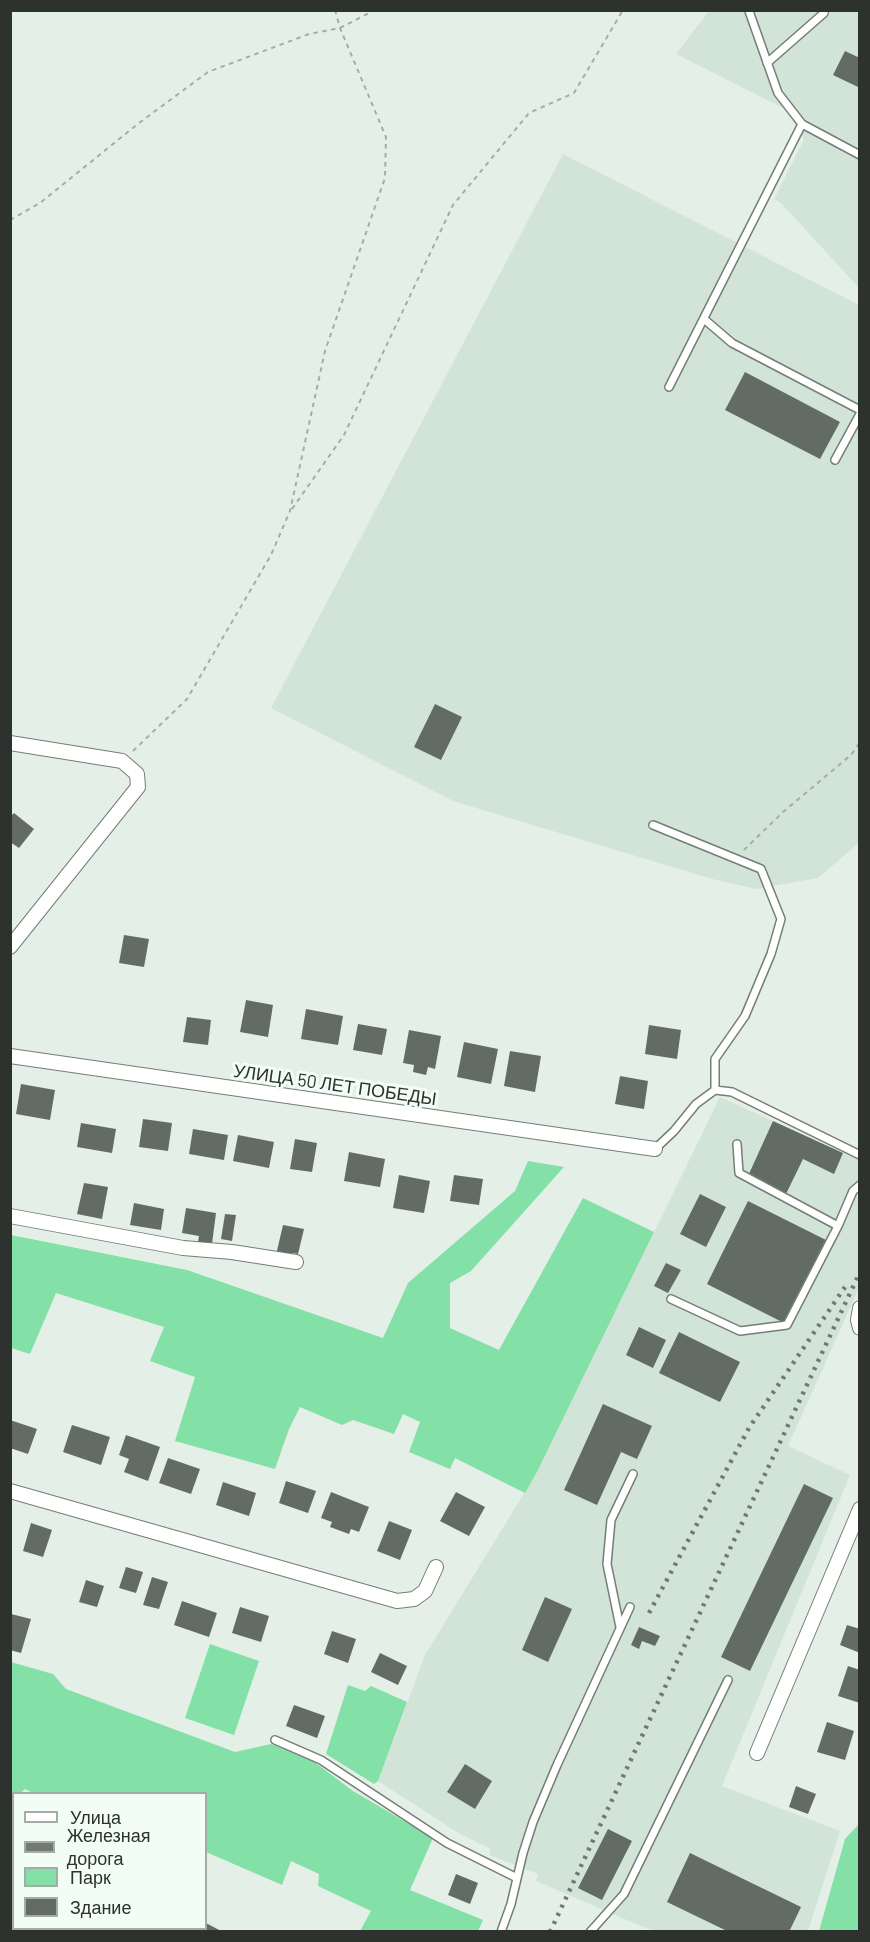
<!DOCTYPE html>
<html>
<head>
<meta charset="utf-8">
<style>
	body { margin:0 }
	#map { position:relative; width:870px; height:1942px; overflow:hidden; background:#e4f0e7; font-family:Barlow,sans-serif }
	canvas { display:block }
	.frame { position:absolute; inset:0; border:12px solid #2e322f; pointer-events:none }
	.legend { position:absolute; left:12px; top:1792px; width:195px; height:138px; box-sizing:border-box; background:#f1fdf5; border:2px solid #a3aca6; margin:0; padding:8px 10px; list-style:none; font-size:18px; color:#2e322f }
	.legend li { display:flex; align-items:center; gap:12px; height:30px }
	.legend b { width:30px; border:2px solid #a3aca6 }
</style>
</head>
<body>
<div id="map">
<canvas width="870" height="1942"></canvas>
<div class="frame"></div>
<ul class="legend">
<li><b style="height:8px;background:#fff"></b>Улица</li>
<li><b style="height:8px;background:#727973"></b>Железная дорога</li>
<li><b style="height:16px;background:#83e0a6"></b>Парк</li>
<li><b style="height:16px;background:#626c65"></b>Здание</li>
</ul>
</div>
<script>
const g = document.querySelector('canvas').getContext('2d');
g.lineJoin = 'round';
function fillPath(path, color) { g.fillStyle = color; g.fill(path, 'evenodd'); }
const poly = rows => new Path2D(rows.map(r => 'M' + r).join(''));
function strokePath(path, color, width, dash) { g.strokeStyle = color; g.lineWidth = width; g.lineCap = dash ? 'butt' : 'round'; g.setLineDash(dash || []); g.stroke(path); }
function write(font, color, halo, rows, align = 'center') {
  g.font = font + ' Barlow,sans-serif'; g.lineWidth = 6; g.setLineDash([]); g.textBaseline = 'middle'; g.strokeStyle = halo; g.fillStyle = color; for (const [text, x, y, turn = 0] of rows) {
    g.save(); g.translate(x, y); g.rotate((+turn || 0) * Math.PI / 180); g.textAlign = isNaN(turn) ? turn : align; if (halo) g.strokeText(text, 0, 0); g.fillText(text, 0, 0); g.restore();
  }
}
fillPath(poly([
	[709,11,859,11,859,288,781,203,774,199,804,139,785,109,676,54],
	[563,154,859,305,859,843,818,878,757,889,712,879,453,801,271,708],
	[720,1097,859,1160,859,1288,788,1446,850,1475,722,1786,840,1831,808,1931,658,1932,643,1927,536,1881,538,1874,489,1855,491,1849,460,1834,378,1781,425,1655,537,1472]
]), '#d2e4d8');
fillPath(poly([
	[528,1161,564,1167,471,1271,450,1283,450,1328,499,1350,583,1198,654,1232,537,1472,525,1493,455,1458,450,1469,409,1452,420,1422,403,1414,394,1434,353,1420,342,1425,300,1407,289,1429,275,1469,175,1441,195,1377,150,1361,164,1327,56,1293,30,1354,11,1348,11,1235,187,1270,383,1338,408,1283,515,1191],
	[210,1644,259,1661,234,1735,185,1718],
	[11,1662,53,1674,66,1689,235,1752,271,1744,313,1761,353,1791,433,1838,410,1890,483,1920,478,1931,360,1931,371,1911,318,1886,319,1874,291,1861,282,1885,206,1852,206,1794,35,1794,25,1789,21,1793,14,1794,13,1803,11,1806],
	[348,1685,365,1691,371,1686,407,1702,378,1781,374,1784,326,1754],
	[859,1824,859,1931,819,1931,845,1839]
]), '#83e0a6');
fillPath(poly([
	[845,51,860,58,860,88,833,75],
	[745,372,840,422,820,459,725,410],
	[435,704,462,717,441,760,414,747],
	[14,813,34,829,19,848,10,842,10,817],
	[124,935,149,939,144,967,119,963],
	[246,1000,273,1005,268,1037,240,1032],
	[306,1009,343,1016,338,1045,301,1039],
	[187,1017,211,1020,208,1045,183,1042],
	[358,1024,387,1029,382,1055,353,1050],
	[649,1025,681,1030,677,1059,645,1054],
	[409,1030,441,1036,435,1069,428,1067,426,1075,413,1072,414,1065,403,1063],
	[464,1042,498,1049,491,1084,457,1077],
	[510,1051,541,1056,535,1092,504,1086],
	[620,1076,648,1081,644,1109,615,1104],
	[21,1084,55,1090,50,1120,16,1114],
	[143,1119,172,1123,168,1151,139,1147],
	[773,1121,843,1153,834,1174,803,1159,786,1194,748,1176],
	[81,1123,116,1129,112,1153,77,1147],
	[193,1129,228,1135,224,1160,189,1154],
	[238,1135,274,1142,269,1168,233,1161],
	[295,1139,317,1143,312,1172,290,1169],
	[349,1152,385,1159,380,1187,344,1181],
	[399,1175,430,1181,424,1213,393,1208],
	[454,1175,483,1179,479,1205,450,1201],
	[84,1183,108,1187,102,1219,77,1214],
	[700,1194,726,1207,706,1247,680,1234],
	[748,1201,828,1241,786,1324,707,1284],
	[134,1203,164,1209,161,1230,130,1225],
	[186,1208,216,1213,212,1244,198,1242,199,1236,182,1233],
	[225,1214,236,1215,232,1241,221,1239],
	[283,1225,304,1229,298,1254,293,1253,292,1258,276,1255],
	[666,1263,681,1270,668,1293,654,1286],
	[639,1327,666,1340,653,1368,626,1355],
	[679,1332,740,1362,720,1402,659,1373],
	[603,1404,652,1426,637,1459,621,1452,597,1505,564,1490],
	[10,1420,37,1429,28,1454,10,1448],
	[72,1425,110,1437,101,1465,63,1452],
	[126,1435,160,1447,148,1481,124,1472,129,1459,119,1455],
	[168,1458,200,1469,191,1494,159,1483],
	[286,1481,316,1491,308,1513,279,1503],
	[223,1482,256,1493,249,1516,216,1505],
	[804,1484,833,1498,750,1671,721,1657],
	[331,1492,369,1507,359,1532,351,1529,349,1534,330,1527,332,1522,321,1518],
	[456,1492,485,1507,469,1536,440,1521],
	[389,1521,412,1530,400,1560,377,1551],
	[31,1523,52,1530,43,1557,23,1551],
	[126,1567,143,1572,136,1593,119,1588],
	[152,1577,168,1582,159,1609,143,1605],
	[86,1580,104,1586,97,1607,79,1602],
	[545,1597,572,1609,548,1662,522,1650],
	[182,1601,217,1613,209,1637,174,1625],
	[240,1607,269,1616,261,1642,232,1633],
	[11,1614,31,1619,21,1653,10,1650],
	[847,1625,860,1629,860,1653,840,1645],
	[639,1627,660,1636,655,1646,642,1641,639,1649,631,1645],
	[332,1631,356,1639,348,1663,324,1654],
	[380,1653,407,1666,398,1685,371,1672],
	[848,1666,860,1670,860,1703,838,1696],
	[294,1705,325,1716,317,1738,286,1726],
	[827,1722,854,1731,845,1760,817,1752],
	[465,1764,492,1781,475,1809,447,1792],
	[796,1786,816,1794,808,1814,789,1807],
	[608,1829,632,1841,602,1900,578,1888],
	[14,1839,14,1865,10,1863,10,1846],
	[690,1853,801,1907,789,1932,729,1932,667,1902],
	[456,1874,478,1883,470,1904,448,1895],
	[206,1923,223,1932,202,1932,206,1928]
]), '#626c65');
const service = poly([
	[749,11,778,93,802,124],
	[767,63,824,13],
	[704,319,732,343,860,410],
	[669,387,802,124,860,155],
	[835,460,860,414],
	[653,825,761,869,781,919,771,954,745,1016,715,1059,715,1090],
	[737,1144,739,1173,838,1226],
	[655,1149,674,1131,696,1104,715,1090,732,1092,860,1155],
	[671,1299,740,1331,787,1325,838,1226,853,1191,860,1185],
	[620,1627,607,1564,611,1520,633,1474],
	[275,1740,321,1760,447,1843,517,1878],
	[501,1932,511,1904,523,1853,533,1822,557,1765,630,1607],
	[590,1932,624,1894,728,1680]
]);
const minor = poly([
	[10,743,122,761,137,774,138,787,10,947],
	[10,1056,655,1149],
	[10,1216,183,1248,232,1252,296,1262],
	[860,1308,858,1320,860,1328],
	[10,1491,397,1601,414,1599,425,1591,436,1567],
	[757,1753,860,1509]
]);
strokePath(service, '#737e76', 10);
strokePath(minor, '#737e76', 16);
strokePath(poly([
	[10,220,40,203,139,123,208,72,309,34,340,28,375,10],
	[292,509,344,435,453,205,529,113,574,93,623,10],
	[133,751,187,699,271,555,290,511,325,351,385,178,386,137,340,28,335,10],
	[744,850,783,812,851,755,860,742]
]), '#a4ada6', 2, [4.5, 4.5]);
strokePath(service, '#fff', 7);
strokePath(minor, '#fff', 14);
strokePath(poly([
	[649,1613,749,1428,845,1287],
	[550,1932,860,1272]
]), '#727973', 4.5, [3, 6]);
write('18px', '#2e322f', '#f1fdf5', [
	["УЛИЦА 50 ЛЕТ ПОБЕДЫ",335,1085,8]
]);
</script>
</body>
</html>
